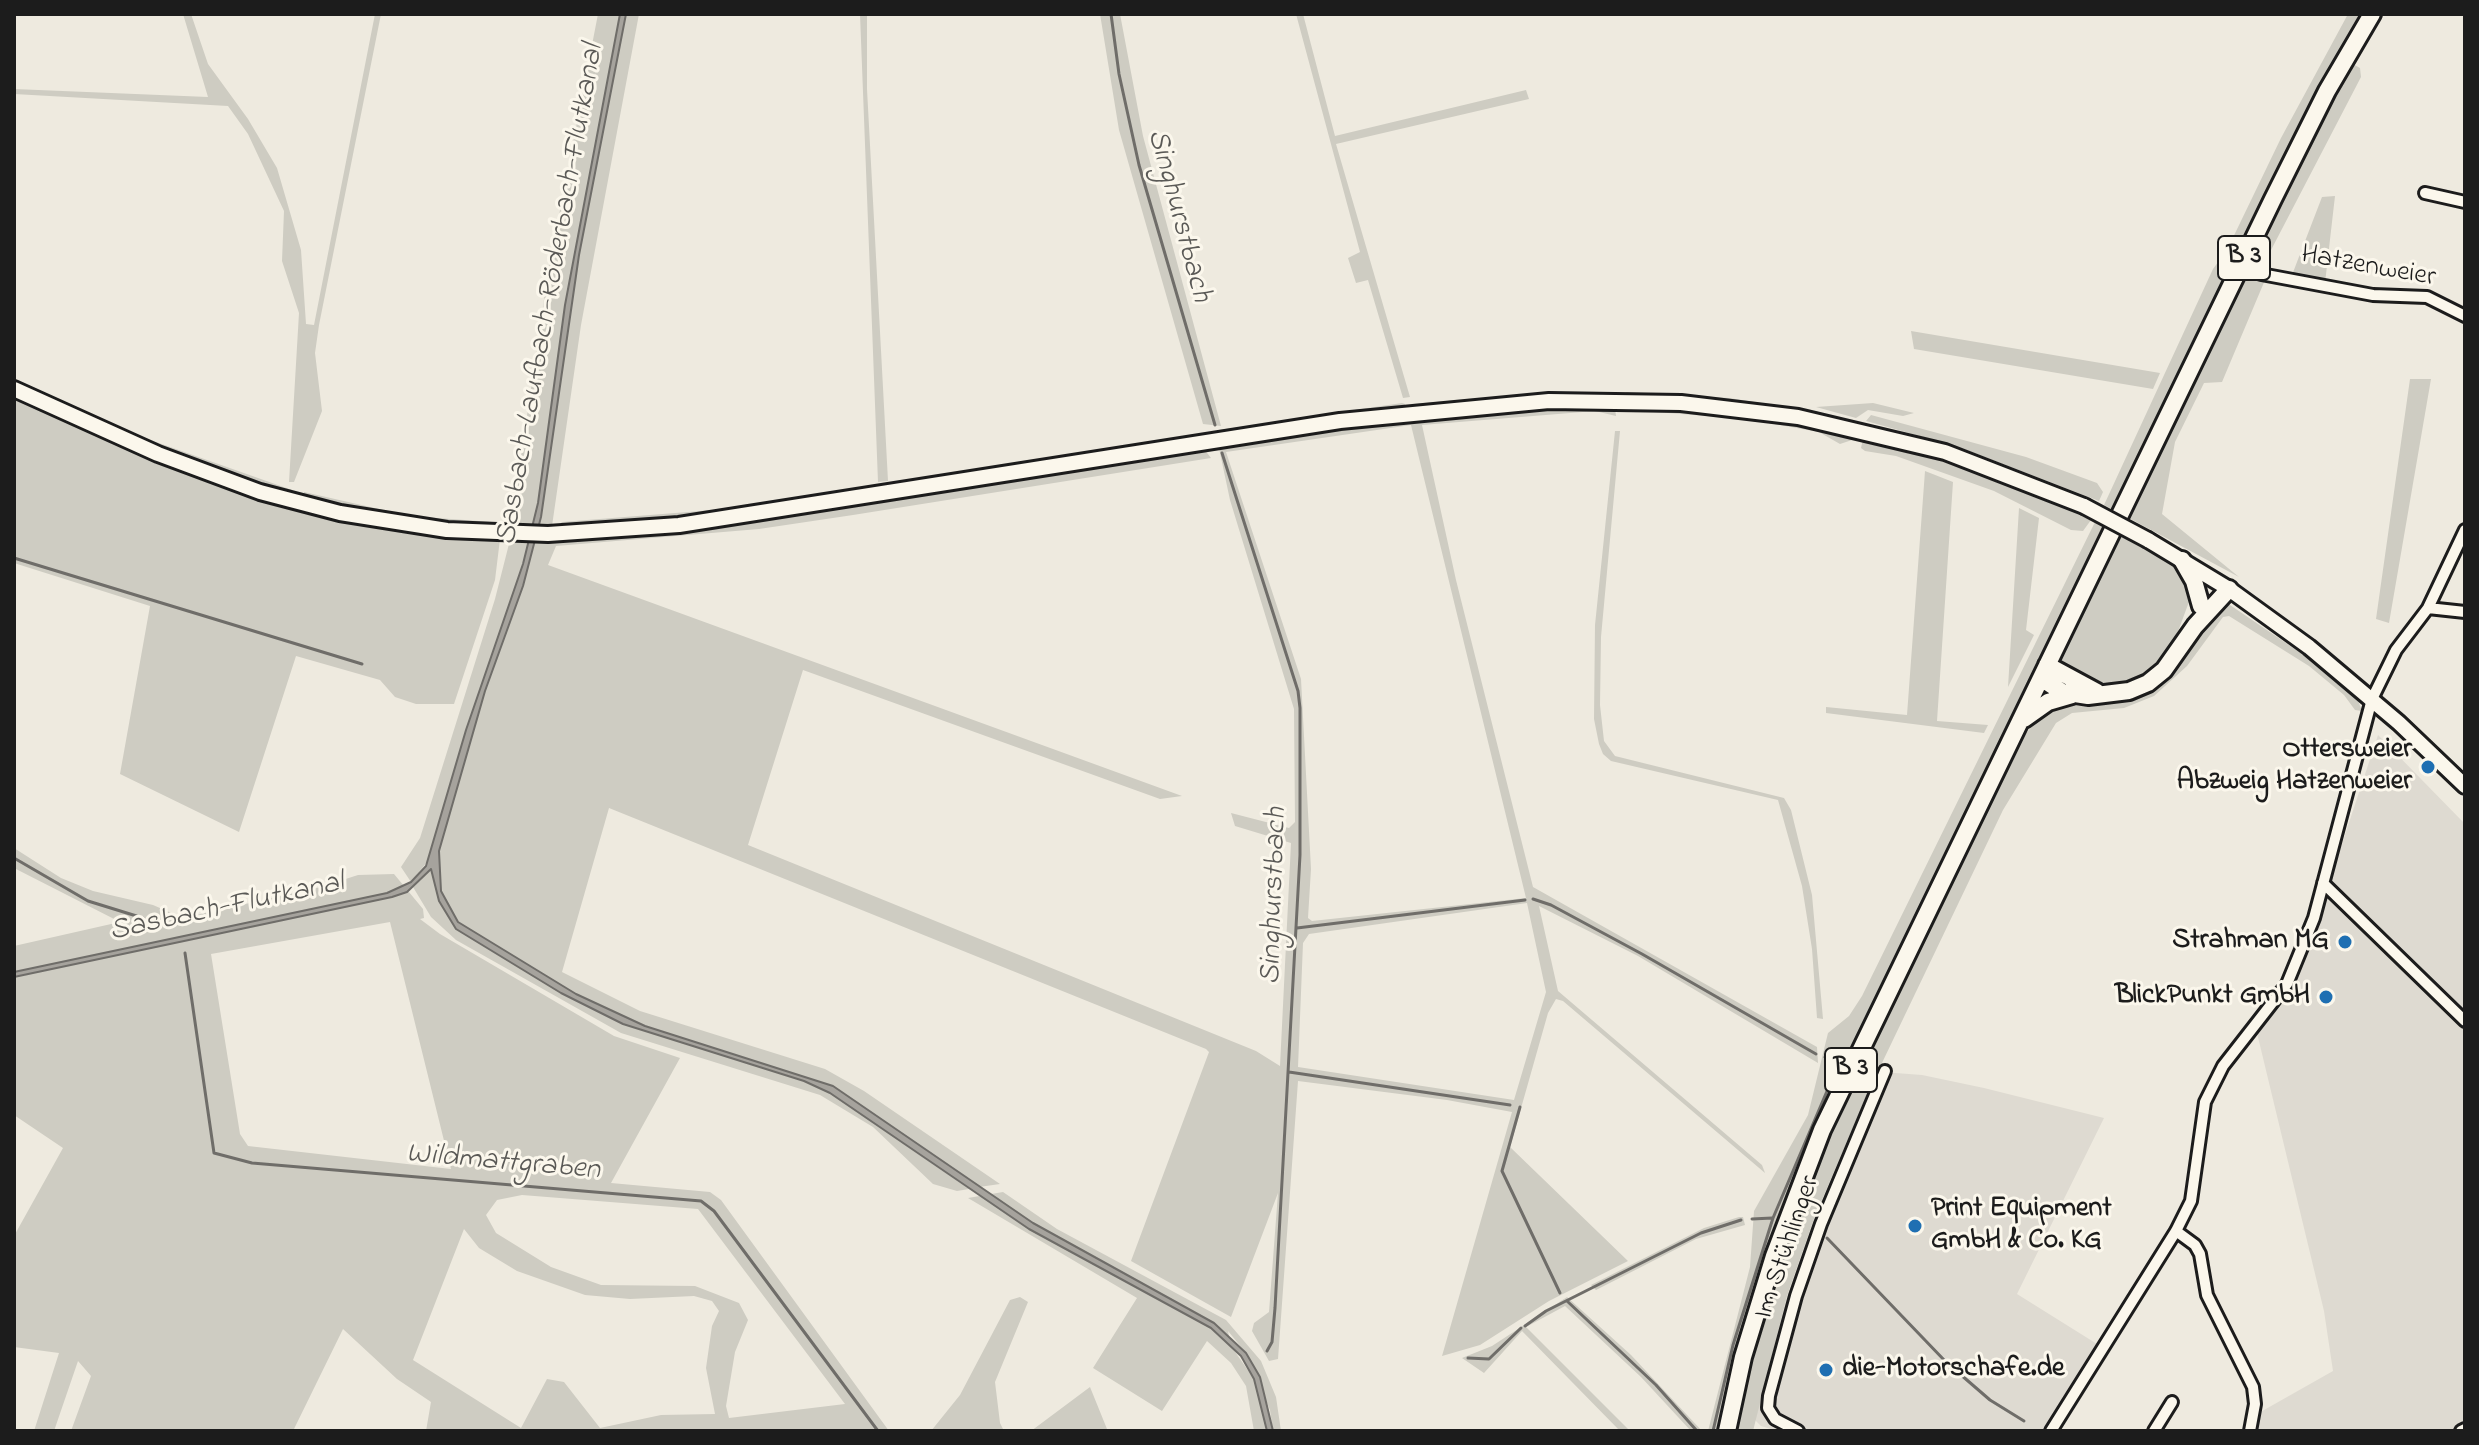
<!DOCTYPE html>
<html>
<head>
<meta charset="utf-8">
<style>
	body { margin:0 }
	#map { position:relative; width:2479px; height:1445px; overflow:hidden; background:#eeeadf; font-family:"Indie Flower",sans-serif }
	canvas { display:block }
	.frame { position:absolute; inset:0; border:16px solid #1c1c1c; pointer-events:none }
</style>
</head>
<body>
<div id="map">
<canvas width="2479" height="1445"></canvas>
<div class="frame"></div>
</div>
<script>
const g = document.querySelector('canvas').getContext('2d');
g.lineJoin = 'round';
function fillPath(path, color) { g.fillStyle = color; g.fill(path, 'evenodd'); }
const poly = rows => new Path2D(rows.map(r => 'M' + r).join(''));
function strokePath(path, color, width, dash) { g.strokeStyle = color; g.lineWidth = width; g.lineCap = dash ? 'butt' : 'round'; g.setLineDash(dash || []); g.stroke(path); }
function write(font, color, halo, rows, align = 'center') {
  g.font = font + ' "Indie Flower",sans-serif'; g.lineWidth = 6; g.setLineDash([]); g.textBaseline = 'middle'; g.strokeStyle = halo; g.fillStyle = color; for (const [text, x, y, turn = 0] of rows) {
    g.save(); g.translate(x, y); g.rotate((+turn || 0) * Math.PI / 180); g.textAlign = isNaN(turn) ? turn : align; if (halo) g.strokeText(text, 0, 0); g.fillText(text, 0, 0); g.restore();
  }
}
fillPath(poly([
	[2378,735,2465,824,2465,1431,2249,1431,2257,1414,2333,1371,2324,1311,2257,1033,2293,992],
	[1882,1072,1922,1075,1984,1088,2104,1118,2017,1294,2097,1344,2055,1431,1777,1431,1761,1426,1755,1420,1787,1296,1815,1216,1870,1088]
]), '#dedad1');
fillPath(poly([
	[183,14,191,14,208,64,248,119,277,168,301,250,306,324,314,325,375,14,381,14,319,325,315,353,322,411,294,482,289,482,299,313,282,261,284,211,248,134,228,106,14,94,14,89,208,97],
	[598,14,620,14,565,305,538,503,532,529,515,528,516,518,506,518,510,515,522,450,548,272],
	[626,14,639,14,581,325,552,526,539,529,579,255],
	[860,14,867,14,867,89,888,481,878,482],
	[1100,14,1120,14,1143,136,1221,426,1203,424,1119,130],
	[1296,14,1303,14,1335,136,1526,90,1529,99,1336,144,1410,397,1403,398,1368,280,1356,283,1348,258,1360,252],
	[2348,14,2365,14,2112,509,2104,505,2213,269,2227,250,2281,138],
	[2351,63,2360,68,2361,77,2257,277,2265,280,2222,382,2204,383,2175,442,2162,514,2239,577,2127,517],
	[2335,196,2325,283,2292,275,2322,197],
	[1911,331,2160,373,2153,389,1914,349],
	[14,379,139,436,292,490,293,495,253,487,14,387],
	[2410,379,2431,379,2389,623,2376,619],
	[1560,392,1613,392,1616,395,1417,409,1411,404],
	[1626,392,1729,398,1819,412,1854,423,1628,398],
	[14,396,148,457,275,503,362,524,433,535,500,539,495,580,454,704,416,704,395,697,380,680,296,656,239,832,120,774,150,606,14,563],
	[1402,403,1405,404,1404,410,1211,436,1219,430],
	[1873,403,1914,413,1903,416,1868,410,1856,418,1816,407],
	[1578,406,1615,408,1616,416,1595,411,1422,425,1456,580,1533,887,1817,1047,1818,1063,1638,956,1539,906,1558,991,1762,1165,1765,1173,1563,1001,1556,999,1548,1013,1510,1147,1628,1261,1549,1301,1480,1345,1442,1356,1512,1112,1447,1100,1298,1081,1278,1359,1269,1361,1252,1331,1254,1323,1269,1312,1278,1193,1231,1317,1131,1261,1209,1052,1206,1049,609,808,562,972,640,1011,825,1069,864,1091,1000,1184,979,1187,833,1086,645,1026,576,994,458,922,441,891,437,858,431,857,411,882,401,867,420,838,495,599,510,540,544,542,644,536,757,522,1204,449,1211,458,853,515,759,529,556,546,548,565,1182,796,1160,799,803,670,748,845,1256,1051,1280,1066,1291,843,1235,826,1231,813,1289,828,1295,822,1294,709,1230,500,1219,448,1392,421],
	[1411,425,1526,898,1312,921,1308,918,1311,869,1301,679,1226,452],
	[1527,903,1546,992,1514,1100,1298,1067,1303,943,1309,934],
	[1629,407,1794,423,1847,434,1852,440,1840,444,1819,432,1746,419,1629,410],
	[1871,415,2026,457,2097,483,2103,492,2099,501,1959,447,1866,421],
	[1615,431,1620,431,1601,637,1600,705,1604,741,1615,756,1784,798,1791,810,1812,895,1823,1019,1817,1018,1812,949,1802,886,1778,800,1611,761,1603,754,1599,744,1594,719,1595,625],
	[1863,439,1907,448,1973,469,2082,513,2091,520,2083,531,2071,530,1994,491,1896,456,1865,451,1861,448],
	[1925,471,1953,482,1937,721,1988,725,1984,733,1826,713,1826,707,1907,715],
	[877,487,752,513,560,530,558,526,562,522,738,508],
	[304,492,410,516,506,523,508,528,460,529,303,499],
	[2019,508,2039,518,2026,630,2034,635,2008,687],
	[2095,522,2103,525,1844,1068,1720,1431,1708,1431,1750,1267,1754,1211,1808,1115,1828,1033,1849,1016,1862,996],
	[2117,532,2145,548,2147,545,2168,560,2185,579,2190,599,2176,637,2149,672,2134,681,2096,687,2061,667,2059,659],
	[2227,603,2320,666,2356,695,2362,711,2355,710,2344,695,2309,666,2229,616,2223,617,2187,666,2154,696,2124,708,2072,713,2056,723,2003,810,1870,1088,1815,1216,1787,1296,1753,1431,1733,1431,1777,1265,1841,1104,2015,748,2041,714,2063,704,2120,699,2186,645],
	[14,848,61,878,93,891,153,905,183,918,321,887,358,875,394,874,423,909,424,918,420,919,440,934,614,1036,680,1058,611,1183,710,1192,721,1200,889,1431,426,1431,431,1402,397,1379,343,1329,293,1431,71,1431,91,1376,78,1361,54,1431,34,1431,59,1353,14,1347,14,1236,63,1148,14,1115,14,946,120,922,14,868],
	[390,922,451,1169,248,1146,240,1134,211,954],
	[522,1195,698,1209,845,1404,729,1418,726,1406,735,1352,748,1320,739,1303,695,1286,601,1285,551,1267,496,1233,486,1215,497,1200],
	[464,1229,479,1248,517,1271,585,1295,630,1299,694,1296,712,1301,719,1311,712,1326,706,1368,715,1414,661,1415,600,1428,564,1382,547,1379,521,1428,413,1360],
	[431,868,439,901,456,929,621,1023,804,1081,830,1093,969,1189,957,1191,933,1184,873,1127,820,1095,621,1033,456,940,431,917,413,887],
	[1003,1192,1057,1229,1226,1320,1261,1361,1276,1397,1281,1431,1273,1431,1270,1410,1246,1353,1228,1331,1231,1346,1254,1379,1267,1431,1254,1431,1246,1386,1231,1363,1207,1341,1162,1411,1093,1368,1137,1298,968,1198],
	[1739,1217,1743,1217,1745,1225,1696,1239,1596,1290,1591,1285,1704,1228],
	[1020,1297,1028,1302,995,1382,1000,1423,1004,1431,931,1431,960,1395,1010,1300],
	[1567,1297,1631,1355,1702,1431,1691,1431,1641,1377,1565,1306,1526,1327,1630,1431,1620,1431,1522,1331,1484,1373,1462,1358,1492,1346],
	[1090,1387,1107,1429,1031,1431]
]), '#ceccc2');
const water = poly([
	[620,14,626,14,579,255,541,517,523,586,485,691,439,851,441,891,458,922,576,994,645,1026,833,1086,1033,1223,1214,1323,1246,1353,1260,1377,1273,1431,1267,1431,1254,1379,1241,1356,1211,1328,1029,1229,830,1093,804,1081,623,1024,561,993,456,929,439,901,431,869,407,892,392,897,14,977,14,972,387,893,411,882,426,866,466,730,523,564,538,503,565,305,620,14]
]);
fillPath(water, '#a6a39d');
strokePath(water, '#6f6d69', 2);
strokePath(poly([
	[1111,14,1119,74,1139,165,1215,425],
	[1222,453,1298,691,1300,708,1300,855,1275,1308,1272,1342,1267,1351],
	[14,558,362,664],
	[14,858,88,901,143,918],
	[1533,899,1551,905,1642,954,1816,1054],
	[1297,928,1525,900],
	[185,953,214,1153,252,1163,701,1201,714,1211,878,1431],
	[1289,1072,1510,1105],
	[1520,1107,1502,1171,1560,1293],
	[1752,1219,1772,1218],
	[1827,1238,1946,1362],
	[1567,1301,1656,1385,1697,1431],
	[1525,1326,1546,1311,1701,1233,1741,1220],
	[1468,1358,1489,1359,1521,1328],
	[1953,1368,1990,1400,2024,1421],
	[1713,1431,1733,1345,1773,1218,1836,1070,1834,1063,1825,1057]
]), '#6f6d69', 3);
const street = poly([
	[2425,193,2465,202],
	[2261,274,2373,295,2427,297,2465,316],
	[2428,608,2465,612],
	[2323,883,2465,1021],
	[2176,1231,2195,1245,2200,1254,2207,1295,2253,1387,2255,1404,2250,1431],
	[1798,1431,1775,1419,1768,1408,1769,1396,1796,1296,1821,1224,1885,1071],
	[2051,1431,2176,1231,2191,1201,2205,1102,2223,1066,2287,984,2314,918,2372,699,2396,650,2428,608,2465,530],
	[2154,1431,2172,1402],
	[2461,1431,2465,1429]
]);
const secondary = poly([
	[14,389,158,454,260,492,340,513,447,530,548,534,679,525,1340,421,1549,401,1681,403,1798,417,1945,452,2084,506],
	[2148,540,2229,589,2309,647,2399,723,2465,786]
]);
const primary = poly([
	[2182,560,2194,581,2201,606],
	[2047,665,2097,692],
	[2041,678,2062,692,2088,696,2129,691,2148,683,2164,670,2195,626,2229,589],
	[2024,719,2048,702,2072,695],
	[1727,1431,1743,1357,1774,1256,1822,1130,2273,199,2327,91,2372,14]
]);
strokePath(street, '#1c1c1c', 16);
strokePath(secondary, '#1c1c1c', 20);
strokePath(primary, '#1c1c1c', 22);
strokePath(street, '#fbf7ec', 10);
strokePath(secondary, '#fbf7ec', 14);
strokePath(primary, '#fbf7ec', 16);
const secondaryBridge = poly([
	[2084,506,2148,540]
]);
strokePath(secondaryBridge, '#1c1c1c', 20, []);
strokePath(secondaryBridge, '#fbf7ec', 14);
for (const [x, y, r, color] of [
	[2428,767,8,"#1f6fb2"],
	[2345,942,8,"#1f6fb2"],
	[2326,997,8,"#1f6fb2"],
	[1915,1226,8,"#1f6fb2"],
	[1826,1370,8,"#1f6fb2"]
]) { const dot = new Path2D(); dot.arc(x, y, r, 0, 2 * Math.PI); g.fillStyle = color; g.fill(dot); strokePath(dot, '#fbf7ec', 3); }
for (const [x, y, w] of [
	[2244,258,52],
	[1851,1070,52]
]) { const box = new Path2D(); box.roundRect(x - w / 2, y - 22, w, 44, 6); g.fillStyle = '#fbf7ec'; g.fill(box); strokePath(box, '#1c1c1c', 2); }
write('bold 26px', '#1c1c1c', null, [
	["B 3",2244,258],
	["B 3",1851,1070]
]);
write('28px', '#1c1c1c', '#fbf7ec', [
	["Hatzenweier",2368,268,10],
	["Im Stühlinger",1789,1248,-71]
]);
write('bold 28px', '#1c1c1c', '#fbf7ec', [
	["Ottersweier",2412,751],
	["Abzweig Hatzenweier",2412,783],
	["Strahman MG",2329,942],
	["BlickPunkt GmbH",2310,997],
	["Print Equipment",1931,1210,"left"],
	["GmbH & Co. KG",1931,1242,"left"],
	["die-Motorschafe.de",1842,1370,"left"]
], 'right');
write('italic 30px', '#5a5956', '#fbf7ec', [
	["Singhurstbach",1177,216,75],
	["Sasbach-Laufbach-Röderbach-Flutkanal",552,295,-80],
	["Singhurstbach",1276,896,-88],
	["Sasbach-Flutkanal",227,909,-12],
	["Wildmattgraben",503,1164,5]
]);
</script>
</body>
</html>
